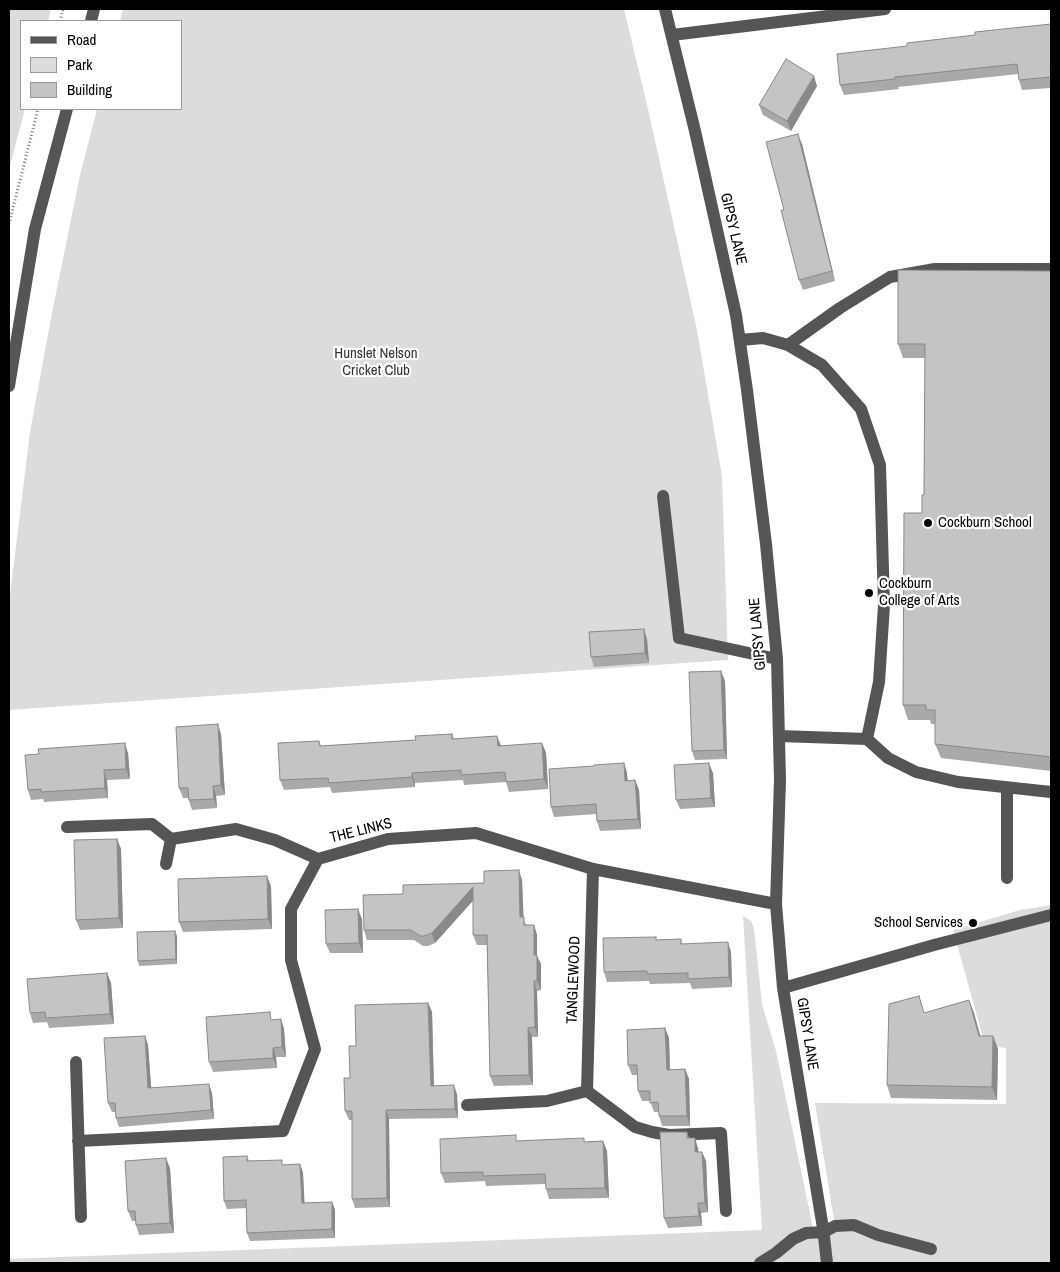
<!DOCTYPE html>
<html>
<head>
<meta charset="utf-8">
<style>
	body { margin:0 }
	#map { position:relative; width:1060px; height:1272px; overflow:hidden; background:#fff; font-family:"Archivo Narrow",sans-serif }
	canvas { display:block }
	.frame { position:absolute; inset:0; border:10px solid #000; pointer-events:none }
	.legend { position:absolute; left:20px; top:20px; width:162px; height:90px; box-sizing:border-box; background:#fff; border:1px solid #999; margin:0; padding:6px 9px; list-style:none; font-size:15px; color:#000 }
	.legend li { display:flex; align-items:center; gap:10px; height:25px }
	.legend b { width:25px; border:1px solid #999 }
</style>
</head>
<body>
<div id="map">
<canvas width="1060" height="1272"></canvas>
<div class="frame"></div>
<ul class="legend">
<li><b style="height:6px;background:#555"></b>Road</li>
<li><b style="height:14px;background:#dcdcdc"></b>Park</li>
<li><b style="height:14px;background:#c4c4c4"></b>Building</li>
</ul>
</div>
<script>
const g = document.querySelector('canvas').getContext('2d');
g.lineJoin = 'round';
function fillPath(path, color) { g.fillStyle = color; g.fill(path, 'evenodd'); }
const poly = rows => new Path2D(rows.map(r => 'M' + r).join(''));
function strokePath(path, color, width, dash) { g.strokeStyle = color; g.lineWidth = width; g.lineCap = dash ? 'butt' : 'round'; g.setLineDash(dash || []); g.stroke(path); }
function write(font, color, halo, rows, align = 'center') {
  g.font = font + ' "Archivo Narrow",sans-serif'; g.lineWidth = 4.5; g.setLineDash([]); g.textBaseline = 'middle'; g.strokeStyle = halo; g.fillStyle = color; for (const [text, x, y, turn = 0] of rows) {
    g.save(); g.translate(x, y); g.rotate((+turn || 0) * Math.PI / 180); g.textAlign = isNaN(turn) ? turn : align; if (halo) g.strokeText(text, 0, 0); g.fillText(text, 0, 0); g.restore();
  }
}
fillPath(poly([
	[9,9,51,9,48,21,21,21,21,109,25,109,9,170],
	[123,9,624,9,648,109,697,330,722,476,728,660,9,710,9,603,30,432,52,313,80,175,97,109,181,109,181,21,120,21],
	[1051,905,1051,1263,9,1263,9,1259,762,1230,743,916,751,921,754,928,762,1004,776,1051,813,1228,835,1226,815,1103,1006,1104,1006,1048,985,1045,953,930,1020,910]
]), '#dcdcdc');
strokePath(poly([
	[60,21,63,9],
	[9,224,38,109]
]), '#777', 3, [1, 2.5]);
strokePath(poly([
	[665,9,695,131,736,315,747,390,766,544,777,659,780,780,776,904,783,988,823,1228,827,1263],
	[91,21,94,9],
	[672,35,885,9],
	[740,340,763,338,788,345,822,365,861,409,880,465,884,605,879,682,867,739,779,736],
	[788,345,840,308,890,277,935,269,1051,269],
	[9,386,35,229,67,109],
	[663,496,679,638,777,659],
	[867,739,888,758,916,772,958,782,1051,792],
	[67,827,152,824,171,839,236,829,275,840,318,859],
	[166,864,171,839],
	[593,869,587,1091,635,1127,652,1132,669,1135,721,1133,726,1211],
	[1007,878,1007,788],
	[783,988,934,945,1051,915],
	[76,1062,81,1217],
	[467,1105,547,1101,587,1091],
	[78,1141,283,1131,315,1049,291,960,291,909,318,859,388,839,476,833,593,869,776,904],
	[760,1263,776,1253,793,1239,806,1233,824,1232,835,1226,854,1225,878,1235,931,1249]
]), '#555', 12);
fillPath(poly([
	[1051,24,1051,88,1022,90,1019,80,1018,74,898,87,899,89,844,95,840,85,907,46],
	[817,86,791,131,763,115,759,105],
	[802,144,835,281,803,290,799,280,784,210],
	[1051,271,1051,771,941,758,935,744,935,724,931,724,930,720,908,720,903,705,924,495,925,358,903,358,898,344],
	[647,639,649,663,594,667,591,657],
	[725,681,727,759,695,760,692,751],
	[221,734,225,795,216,796,217,808,192,810,188,798,183,798,179,788],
	[452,734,454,739,497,736,500,746,542,743,546,753,548,789,509,792,506,782,464,785,463,780,415,783,415,787,332,793,330,787,284,790,280,780,319,741,321,746,416,740],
	[128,753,130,779,107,780,108,798,44,802,43,799,31,800,28,790],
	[624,763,627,773,628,781,635,780,639,790,641,829,600,831,597,821,596,814,554,817,551,807,594,766],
	[713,773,715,807,680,809,676,800],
	[117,839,121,849,123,928,80,930,76,920],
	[522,880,523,917,526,925,534,925,537,935,537,956,541,964,541,990,537,991,538,1037,532,1037,533,1085,494,1086,490,1076,487,945,477,945,473,935,473,901,435,943,428,946,423,946,414,940,367,940,364,930,403,894,484,883],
	[271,886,272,929,183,932,179,922],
	[362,919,363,953,330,953,326,944],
	[177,936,177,964,139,966,138,961],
	[681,939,682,944,731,952,732,987,692,989,690,983,650,984,649,981,607,982,604,972,657,940],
	[107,973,111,983,114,1024,49,1028,47,1022,33,1023,30,1013],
	[969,1000,974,1013,980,1036,993,1036,998,1049,997,1100,891,1098,887,1085,925,1013],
	[428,1003,432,1012,434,1086,457,1094,458,1118,389,1119,390,1207,355,1208,352,1199,352,1120,349,1120,345,1111,350,1078,356,1046],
	[281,1019,284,1029,286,1057,276,1057,277,1068,213,1072,209,1062,273,1020],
	[665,1028,669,1038,670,1070,685,1069,689,1079,690,1126,662,1126,659,1116,659,1112,654,1112,650,1101,642,1101,638,1091,638,1075,632,1075,628,1065],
	[145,1036,148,1045,151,1088,212,1093,214,1119,119,1127,116,1118,116,1112,112,1112,108,1103],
	[687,1132,689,1138,698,1148,698,1152,702,1152,706,1161,708,1212,701,1213,702,1226,668,1228,664,1218],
	[518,1141,585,1142,603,1141,607,1151,609,1198,549,1199,546,1189,546,1184,486,1186,485,1181,445,1183,441,1173],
	[247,1156,249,1161,283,1165,300,1164,303,1173,304,1203,332,1202,335,1210,335,1238,250,1241,247,1233,247,1208,227,1209,224,1201],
	[170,1168,174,1233,139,1235,136,1225,136,1221,132,1221,128,1211]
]), '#a9a9a9');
fillPath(poly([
	[814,76,817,86,791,131,787,121],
	[798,134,802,144,835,281,832,271],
	[644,629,647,639,649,663,645,653],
	[721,671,725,681,727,759,724,750],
	[218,724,221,734,225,795,221,785],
	[497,736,501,746,498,746],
	[125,743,128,753,130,779,126,769],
	[542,743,546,753,548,789,544,779],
	[624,763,627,773,628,791,625,781],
	[709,763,713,773,715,807,711,798],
	[104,770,107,780,108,798,105,788],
	[412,773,415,783,415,787,412,777],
	[635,780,639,790,641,829,638,819],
	[213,786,216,796,217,808,214,799],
	[117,839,121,849,123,928,119,918],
	[519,870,522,880,524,927,520,917],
	[267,876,271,886,272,929,268,919],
	[473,887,476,897,435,943,432,933],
	[358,909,362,919,363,953,359,943],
	[534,925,537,935,537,956,541,964,541,990,537,981,534,955],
	[175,931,177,936,177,964,176,959],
	[728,942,731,952,732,987,729,977],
	[107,973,111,983,114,1024,110,1014],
	[534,981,537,991,538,1037,535,1027],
	[969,1000,974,1013,984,1049,979,1036],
	[428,1003,432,1012,434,1095,431,1086],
	[281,1019,284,1029,286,1057,282,1047],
	[528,1028,532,1037,533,1085,529,1075],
	[665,1028,669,1038,670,1080,667,1070],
	[145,1036,148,1045,152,1097,148,1088],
	[993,1036,998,1049,997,1100,992,1087],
	[273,1048,276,1057,277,1068,273,1058],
	[685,1069,689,1079,690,1126,687,1116],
	[209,1084,212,1093,214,1119,211,1110],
	[454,1085,457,1094,458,1118,455,1109],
	[386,1110,389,1119,390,1207,387,1198],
	[695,1138,698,1148,699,1162,695,1152],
	[603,1141,607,1151,609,1198,605,1188],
	[702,1152,706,1161,708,1212,705,1203],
	[166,1158,170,1168,174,1233,170,1223],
	[300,1164,303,1173,305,1211,302,1203],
	[332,1202,335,1210,335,1238,332,1229],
	[698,1203,701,1213,702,1226,699,1216]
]), '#898989');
const building = poly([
	[1051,24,1051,68,1050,68,1051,77,1019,80,1017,64,895,77,895,79,840,85,837,54,907,46,907,43,975,35,975,32,1051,24],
	[786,59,814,76,787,121,759,105,786,59],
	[798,134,832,271,799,280,781,210,784,210,766,142,798,134],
	[898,270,1051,271,1051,757,935,744,935,710,926,710,926,705,903,705,904,513,922,513,922,495,924,495,925,344,898,344,898,270],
	[644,629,645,653,591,657,589,632,644,629],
	[721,671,724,750,692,751,689,672,721,671],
	[218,724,221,785,213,786,214,799,189,800,188,788,179,788,176,727,218,724],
	[452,734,452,739,497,736,498,746,542,743,544,779,506,782,505,772,461,775,461,770,412,773,412,777,329,783,328,778,280,780,278,743,319,741,320,746,416,740,415,736,452,734],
	[125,743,126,769,104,770,105,788,41,792,41,789,28,790,25,755,39,754,38,749,125,743],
	[624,763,625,781,635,780,638,819,597,821,596,804,551,807,549,769,594,766,594,765,624,763],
	[709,763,711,798,676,800,674,765,709,763],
	[117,839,119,918,76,920,74,840,117,839],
	[519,870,520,917,524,917,524,925,534,925,534,955,537,955,537,981,534,981,535,1027,528,1028,529,1075,490,1076,487,935,473,935,473,887,432,933,424,936,420,936,411,930,364,930,363,895,403,894,403,885,484,883,484,871,519,870],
	[267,876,268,919,179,922,178,879,267,876],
	[358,909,359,943,326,944,325,910,358,909],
	[175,931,176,959,138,961,137,932,175,931],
	[656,937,656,940,681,939,681,944,728,942,729,977,688,979,688,973,647,974,647,971,604,972,603,938,656,937],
	[107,973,110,1014,46,1018,45,1012,30,1013,27,979,107,973],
	[919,996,924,1013,969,1000,979,1036,993,1036,992,1087,887,1085,889,1004,919,996],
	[428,1003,431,1086,454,1085,455,1109,386,1110,387,1198,352,1199,352,1111,345,1111,344,1078,350,1078,349,1046,356,1046,355,1005,428,1003],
	[270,1012,271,1020,281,1019,282,1047,273,1048,273,1058,209,1062,206,1017,270,1012],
	[665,1028,667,1070,685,1069,687,1116,659,1116,658,1102,650,1103,650,1091,638,1091,637,1065,628,1065,627,1030,665,1028],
	[145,1036,148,1088,209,1084,211,1110,116,1118,115,1103,108,1103,104,1038,145,1036],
	[660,1132,687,1132,687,1138,695,1138,695,1152,702,1152,705,1203,698,1203,699,1216,664,1218,660,1132],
	[516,1135,516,1141,584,1138,584,1142,603,1141,605,1188,546,1189,545,1174,483,1176,483,1172,441,1173,440,1139,516,1135],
	[247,1156,247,1161,282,1160,282,1165,300,1164,302,1203,332,1202,332,1229,247,1233,246,1200,224,1201,223,1157,247,1156],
	[166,1158,170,1223,136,1225,135,1211,128,1211,125,1161,166,1158]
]);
fillPath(building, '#c4c4c4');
strokePath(building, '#898989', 1);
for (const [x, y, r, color] of [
	[928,523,5,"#000"],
	[869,593,5,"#000"],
	[973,923,5,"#000"]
]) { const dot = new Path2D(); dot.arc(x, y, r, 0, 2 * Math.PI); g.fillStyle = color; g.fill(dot); strokePath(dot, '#fff', 2); }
write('15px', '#000', '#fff', [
	["GIPSY LANE",733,229,77],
	["GIPSY LANE",758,634,-95],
	["THE LINKS",361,831,-14],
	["TANGLEWOOD",574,980,-88],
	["GIPSY LANE",807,1034,81]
]);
write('15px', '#333', '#fff', [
	["Hunslet Nelson",376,354],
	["Cricket Club",376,371]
]);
write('15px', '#000', '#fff', [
	["Cockburn School",938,523],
	["Cockburn",879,584],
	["College of Arts",879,601],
	["School Services",963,923,"right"]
], 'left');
</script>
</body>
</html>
